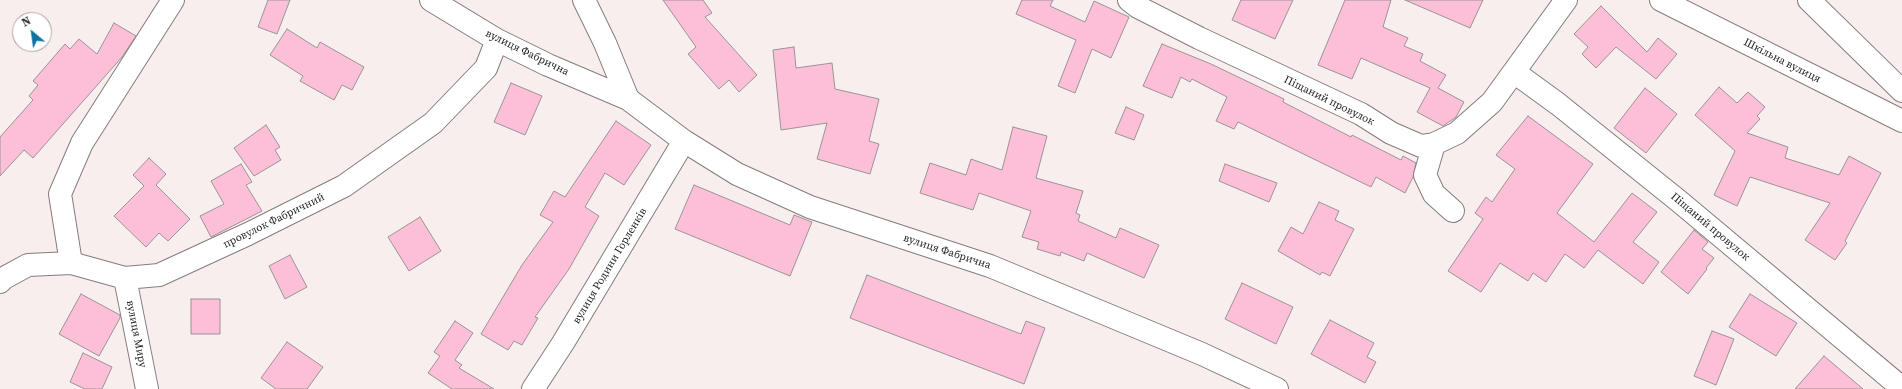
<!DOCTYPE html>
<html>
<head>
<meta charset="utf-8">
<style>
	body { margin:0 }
	#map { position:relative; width:1902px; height:389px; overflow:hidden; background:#f7eeed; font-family:"Source Serif 4",serif }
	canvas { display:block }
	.north { position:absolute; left:12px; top:12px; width:40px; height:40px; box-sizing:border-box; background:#fff; border:1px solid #a5a4a4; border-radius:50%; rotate:331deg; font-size:11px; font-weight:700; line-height:16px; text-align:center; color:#1f1c1c }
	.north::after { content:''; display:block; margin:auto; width:14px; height:18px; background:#0c74a0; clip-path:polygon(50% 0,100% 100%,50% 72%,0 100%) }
</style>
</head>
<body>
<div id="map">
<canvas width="1902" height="389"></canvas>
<div class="north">N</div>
</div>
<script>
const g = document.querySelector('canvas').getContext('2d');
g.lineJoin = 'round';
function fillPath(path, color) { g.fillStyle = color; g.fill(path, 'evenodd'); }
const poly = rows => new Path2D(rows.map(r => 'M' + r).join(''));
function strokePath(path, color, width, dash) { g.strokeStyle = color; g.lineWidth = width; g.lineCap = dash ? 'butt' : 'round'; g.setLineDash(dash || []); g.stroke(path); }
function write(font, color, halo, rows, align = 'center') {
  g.font = font + ' "Source Serif 4",serif'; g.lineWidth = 3.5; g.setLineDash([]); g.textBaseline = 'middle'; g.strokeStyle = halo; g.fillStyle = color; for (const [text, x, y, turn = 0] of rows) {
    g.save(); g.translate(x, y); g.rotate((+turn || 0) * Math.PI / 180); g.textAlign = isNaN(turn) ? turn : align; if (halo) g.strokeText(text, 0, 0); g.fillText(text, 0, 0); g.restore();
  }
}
const building = poly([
	[268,0,290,0,277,34,258,27,268,0],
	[663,0,703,0,712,13,705,17,757,75,739,92,729,80,719,89,688,54,696,47,663,0],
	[1022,0,1053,0,1050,6,1085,22,1094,1,1129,17,1111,58,1092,49,1075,93,1058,86,1076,40,1016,14,1022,0],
	[1241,0,1293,0,1275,39,1232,20,1241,0],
	[1345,0,1391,0,1383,27,1408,38,1404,46,1423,54,1420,61,1446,75,1438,88,1464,102,1456,117,1443,126,1417,112,1430,88,1361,58,1352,79,1318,65,1345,0],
	[1405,0,1483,0,1470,28,1405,0],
	[1601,6,1647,52,1658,38,1677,54,1656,79,1616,47,1596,68,1582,54,1588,47,1574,34,1601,6],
	[114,23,136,36,122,57,33,158,24,150,0,176,0,137,33,100,29,96,38,85,33,81,65,44,70,49,79,39,97,54,114,23],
	[287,29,317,48,320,42,364,67,352,90,342,85,334,100,300,81,303,76,270,55,287,29],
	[1162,44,1211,64,1284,99,1283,102,1351,137,1352,135,1401,160,1403,156,1416,163,1413,177,1405,193,1376,177,1371,187,1238,122,1234,129,1216,121,1227,97,1192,79,1190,82,1181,77,1172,98,1143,86,1162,44],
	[794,47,796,68,832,63,835,89,879,99,869,141,879,144,870,174,817,159,827,123,781,130,773,50,794,47],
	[511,83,542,96,525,135,494,122,511,83],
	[1719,87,1737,103,1748,92,1765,107,1757,116,1760,119,1747,133,1788,147,1785,158,1839,175,1849,156,1881,173,1845,241,1847,243,1835,260,1805,240,1830,203,1750,177,1737,206,1714,195,1735,151,1695,115,1719,87],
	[1645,88,1677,114,1646,153,1614,128,1645,88],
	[1126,107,1144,115,1134,140,1115,133,1126,107],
	[1528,116,1593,164,1557,213,1594,242,1632,193,1657,212,1633,242,1659,262,1643,284,1598,250,1584,268,1565,254,1546,282,1533,273,1528,281,1500,263,1481,292,1448,271,1483,219,1475,213,1486,197,1492,202,1515,169,1496,155,1528,116],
	[616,121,651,145,624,185,605,173,585,207,599,216,569,269,535,317,538,318,522,345,514,341,508,350,481,334,522,265,553,222,540,215,554,191,565,197,616,121],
	[266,125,280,147,275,150,281,160,254,176,234,148,266,125],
	[1013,127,1047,136,1036,178,1083,191,1076,213,1080,215,1078,221,1116,238,1120,228,1159,245,1144,278,1087,253,1084,261,1061,252,1060,256,1037,249,1039,242,1022,237,1031,211,979,193,973,210,920,193,930,163,966,175,971,159,1002,170,1013,127],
	[149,158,166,174,156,185,190,219,168,241,159,233,146,247,114,216,144,186,133,175,149,158],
	[241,164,252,182,246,185,262,211,211,237,200,216,224,204,211,181,241,164],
	[1225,164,1277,183,1269,202,1219,181,1225,164],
	[694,185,790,225,794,215,812,222,790,276,675,229,694,185],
	[1319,202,1339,211,1335,220,1354,229,1330,276,1322,272,1320,275,1278,251,1291,227,1303,234,1319,202],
	[420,217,441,251,409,271,388,237,420,217],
	[1694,230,1708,242,1702,249,1714,258,1706,268,1707,269,1688,294,1661,272,1694,230],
	[290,255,307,287,285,299,269,266,290,255],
	[867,275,1021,334,1026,321,1045,328,1024,384,850,318,867,275],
	[1242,283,1293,307,1276,344,1225,319,1242,283],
	[81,294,120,315,120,318,99,356,59,334,81,294],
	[1750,294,1797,323,1776,356,1729,327,1750,294],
	[191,299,220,299,220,334,191,334,191,299],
	[1330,320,1374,343,1367,357,1376,362,1365,383,1311,354,1330,320],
	[455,321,473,333,455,360,462,365,459,368,494,389,452,389,428,373,440,356,434,352,455,321],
	[1712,331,1734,339,1716,385,1694,376,1712,331],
	[287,342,323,367,307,389,276,389,261,378,287,342],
	[83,353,112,367,102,389,85,389,70,382,83,353],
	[1824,356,1863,389,1795,389,1824,356]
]);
fillPath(building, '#fdbfd8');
strokePath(building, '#9b9396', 1);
const minor = poly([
	[431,0,497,40,548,65,628,99],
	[584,0,605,43,628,99,684,141,737,174,810,207,990,266,1202,354,1277,389],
	[1129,0,1138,7,1199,38,1361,114,1391,133,1421,146,1434,144,1457,133,1492,102,1566,0],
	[1661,0,1902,121],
	[1809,0,1902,91],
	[1514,72,1558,104,1680,202,1902,388],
	[1434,144,1425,175,1434,194,1453,211],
	[71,263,60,194,82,143,173,0],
	[125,278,147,389],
	[0,282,4,278,28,265,71,263,125,278,159,275,248,234,344,186,433,123,486,68,497,40],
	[533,389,563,343,684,141]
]);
strokePath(minor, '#857d7c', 24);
strokePath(minor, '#fff', 22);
write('11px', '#1f1c1c', '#fff', [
	["вулиця Фабрична",527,53,26],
	["Шкільна вулиця",1782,61,27],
	["Піщаний провулок",1329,101,26],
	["провулок Фабричний",274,221,-26],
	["Піщаний провулок",1710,227,40],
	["вулиця Фабрична",947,252,18],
	["вулиця Родини Горленків",610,266,-59],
	["вулиця Миру",136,334,79]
]);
</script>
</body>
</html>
